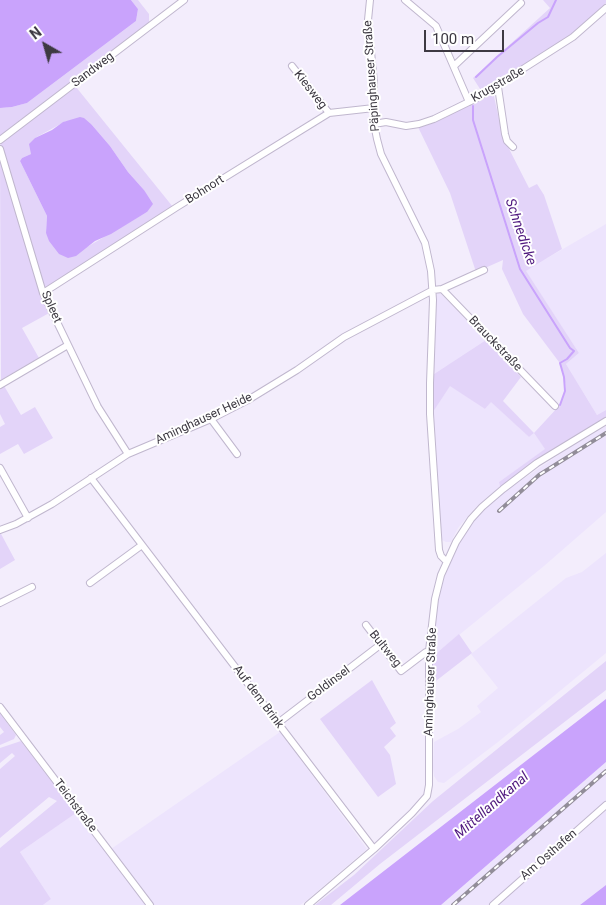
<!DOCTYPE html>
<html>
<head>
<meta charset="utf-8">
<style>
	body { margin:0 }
	#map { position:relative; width:606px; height:905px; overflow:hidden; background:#f3edfc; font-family:Roboto,sans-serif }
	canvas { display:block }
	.north { position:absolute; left:20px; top:20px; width:50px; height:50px; -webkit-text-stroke:4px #fff; paint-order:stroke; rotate:322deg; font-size:14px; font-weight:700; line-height:20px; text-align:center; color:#3d3942 }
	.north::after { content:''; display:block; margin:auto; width:18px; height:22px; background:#3d3942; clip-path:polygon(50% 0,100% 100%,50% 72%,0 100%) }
	.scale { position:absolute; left:424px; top:30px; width:80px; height:22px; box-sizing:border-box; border:2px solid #3d3942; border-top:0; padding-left:6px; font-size:15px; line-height:18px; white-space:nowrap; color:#3d3942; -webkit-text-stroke:4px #fff; paint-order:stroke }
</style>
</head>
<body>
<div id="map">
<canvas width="606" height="905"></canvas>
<div class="north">N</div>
<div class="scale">100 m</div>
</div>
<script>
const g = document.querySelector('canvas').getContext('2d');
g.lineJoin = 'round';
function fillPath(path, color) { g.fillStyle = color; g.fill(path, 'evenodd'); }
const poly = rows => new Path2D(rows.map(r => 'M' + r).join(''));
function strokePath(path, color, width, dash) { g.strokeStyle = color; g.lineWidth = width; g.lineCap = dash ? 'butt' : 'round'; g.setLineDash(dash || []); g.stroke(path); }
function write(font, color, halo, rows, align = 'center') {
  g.font = font + ' Roboto,sans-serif'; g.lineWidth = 4; g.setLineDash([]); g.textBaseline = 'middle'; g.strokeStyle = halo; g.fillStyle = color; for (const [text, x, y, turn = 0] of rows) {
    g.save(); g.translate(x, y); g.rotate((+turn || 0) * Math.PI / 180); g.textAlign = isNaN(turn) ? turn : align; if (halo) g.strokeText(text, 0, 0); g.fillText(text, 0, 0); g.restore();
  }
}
fillPath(poly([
	[606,224,606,410,597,415,566,364,579,353,525,271],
	[440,293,486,340,431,376,436,302,437,294],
	[450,385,485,409,491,401,529,437,534,433,546,449,499,482,500,487,476,507,458,528,451,542,446,542,442,540,440,532,433,412],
	[606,426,606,512,544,566,427,661,441,573,452,547,478,515,500,495,564,451],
	[606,553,606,653,498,742,444,783,438,782,434,776,433,767,434,742,458,729,481,712,477,706,498,688,471,654,566,578,582,572],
	[280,732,367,849,306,901,300,905,43,905,51,899,20,852,80,810,111,849],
	[606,762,606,885,580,905,441,905]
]), '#ede4fd');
fillPath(poly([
	[131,0,138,0,149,14,149,24,0,136,0,108,12,107,27,103,136,21,138,9],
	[543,0,606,0,606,3,575,32,482,92,473,78,550,8],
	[76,87,173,207,48,288,43,286,0,142],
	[66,121,92,125,110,146,128,172,144,190,147,212,87,247,46,233,47,216,20,161,22,158,31,154,35,138],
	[493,92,503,137,529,188,537,184,544,195,562,249,526,271,579,353,566,364,597,415,606,410,606,418,541,458,500,487,499,482,545,449,534,433,529,437,491,402,485,409,450,386,433,412,431,376,486,340,521,377,503,401,534,433,559,406,566,389,564,374,559,362,523,314,502,269,503,260,476,272,450,193,418,127],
	[0,158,51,312,22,328,39,358,1,380],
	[3,384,21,415,35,407,53,438,24,454,18,444,0,454,0,427,5,424,0,414,0,386],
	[0,532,15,560,0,569],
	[459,634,472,653,432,684,432,657],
	[606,661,606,690,380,864,331,905,315,905,354,875,433,801],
	[372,680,396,723,390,728,396,736,384,747,390,755,396,784,378,797,320,719],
	[0,713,16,735,14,739,0,745,0,735,4,732,0,727],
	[21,741,76,813,20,852,51,899,43,905,0,905,0,848,57,801,49,797,0,838,0,769,15,756,12,753,0,763,0,748]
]), '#e3d4f9');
fillPath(poly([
	[0,0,131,0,138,9,136,21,27,103,12,107,0,108],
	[80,117,84,118,92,125,110,146,128,172,144,190,153,204,147,212,111,234,95,241,76,256,68,258,59,254,49,241,46,233,47,216,20,161,22,158,31,154,29,144,35,138,52,130,63,122],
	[606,699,606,762,441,905,340,905],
	[606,885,606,905,580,905]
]), '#c9a3fc');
strokePath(poly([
	[476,77,497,57,538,23,548,17,556,0],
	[473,106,473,120,520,269,570,348,574,351,567,359,560,363,564,377,565,391,560,405]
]), '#c9a3fc', 2);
const minor = poly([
	[370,0,368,20,374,83,374,124,377,139,381,154,425,243,431,271,433,300,430,383,430,414,439,550,441,556,446,561],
	[405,0,436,26,469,102],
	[292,66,329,113],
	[454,66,521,3],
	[498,87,505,134,507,141,513,147],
	[374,124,386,122,406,126,419,124,434,119,479,97,573,37,606,8],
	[0,140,184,0],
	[0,149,43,293,98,407,128,454],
	[442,289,484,270],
	[43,293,177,207,329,113,374,108],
	[0,385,68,345],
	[211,419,237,454],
	[0,468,28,518],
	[91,478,374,849],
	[0,530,16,524,52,504,128,454,211,419,248,400,297,370,344,337,433,290,442,289,555,406],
	[90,583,142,545],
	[0,603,32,587],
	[366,625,401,671,426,652,429,651],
	[0,707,150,905],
	[278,723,380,645],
	[308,905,374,849,412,813,427,796,429,785,429,651,435,599,441,575,456,542,471,519,482,507,503,489,537,463,606,421],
	[493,905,606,805]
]);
strokePath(minor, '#c0b7ce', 8);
strokePath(minor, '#fff', 6);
const rail = poly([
	[499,511,539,475,606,433],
	[453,905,606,771]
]);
strokePath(rail, '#928d99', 4);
strokePath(rail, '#fff', 2, [5.5]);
write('12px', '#3d3942', '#fff', [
	["Sandweg",93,70,-37],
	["Päpinghauser Straße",372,76,-94],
	["Krugstraße",498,85,-30],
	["Kiesweg",310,90,52],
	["Bohnort",205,190,-32],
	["Spleet",51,307,66],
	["Brauckstraße",495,344,46],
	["Aminghauser Heide",204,419,-25],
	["Bultweg",385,649,51],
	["Aminghauser Straße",431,682,-88],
	["Goldinsel",329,684,-37],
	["Auf dem Brink",258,697,53],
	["Teichstraße",75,806,53],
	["Am Osthafen",549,855,-41]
]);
write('italic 14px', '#50197f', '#fff', [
	["Schnedicke",520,232,71],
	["Mittellandkanal",492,806,-41]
]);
</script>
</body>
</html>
